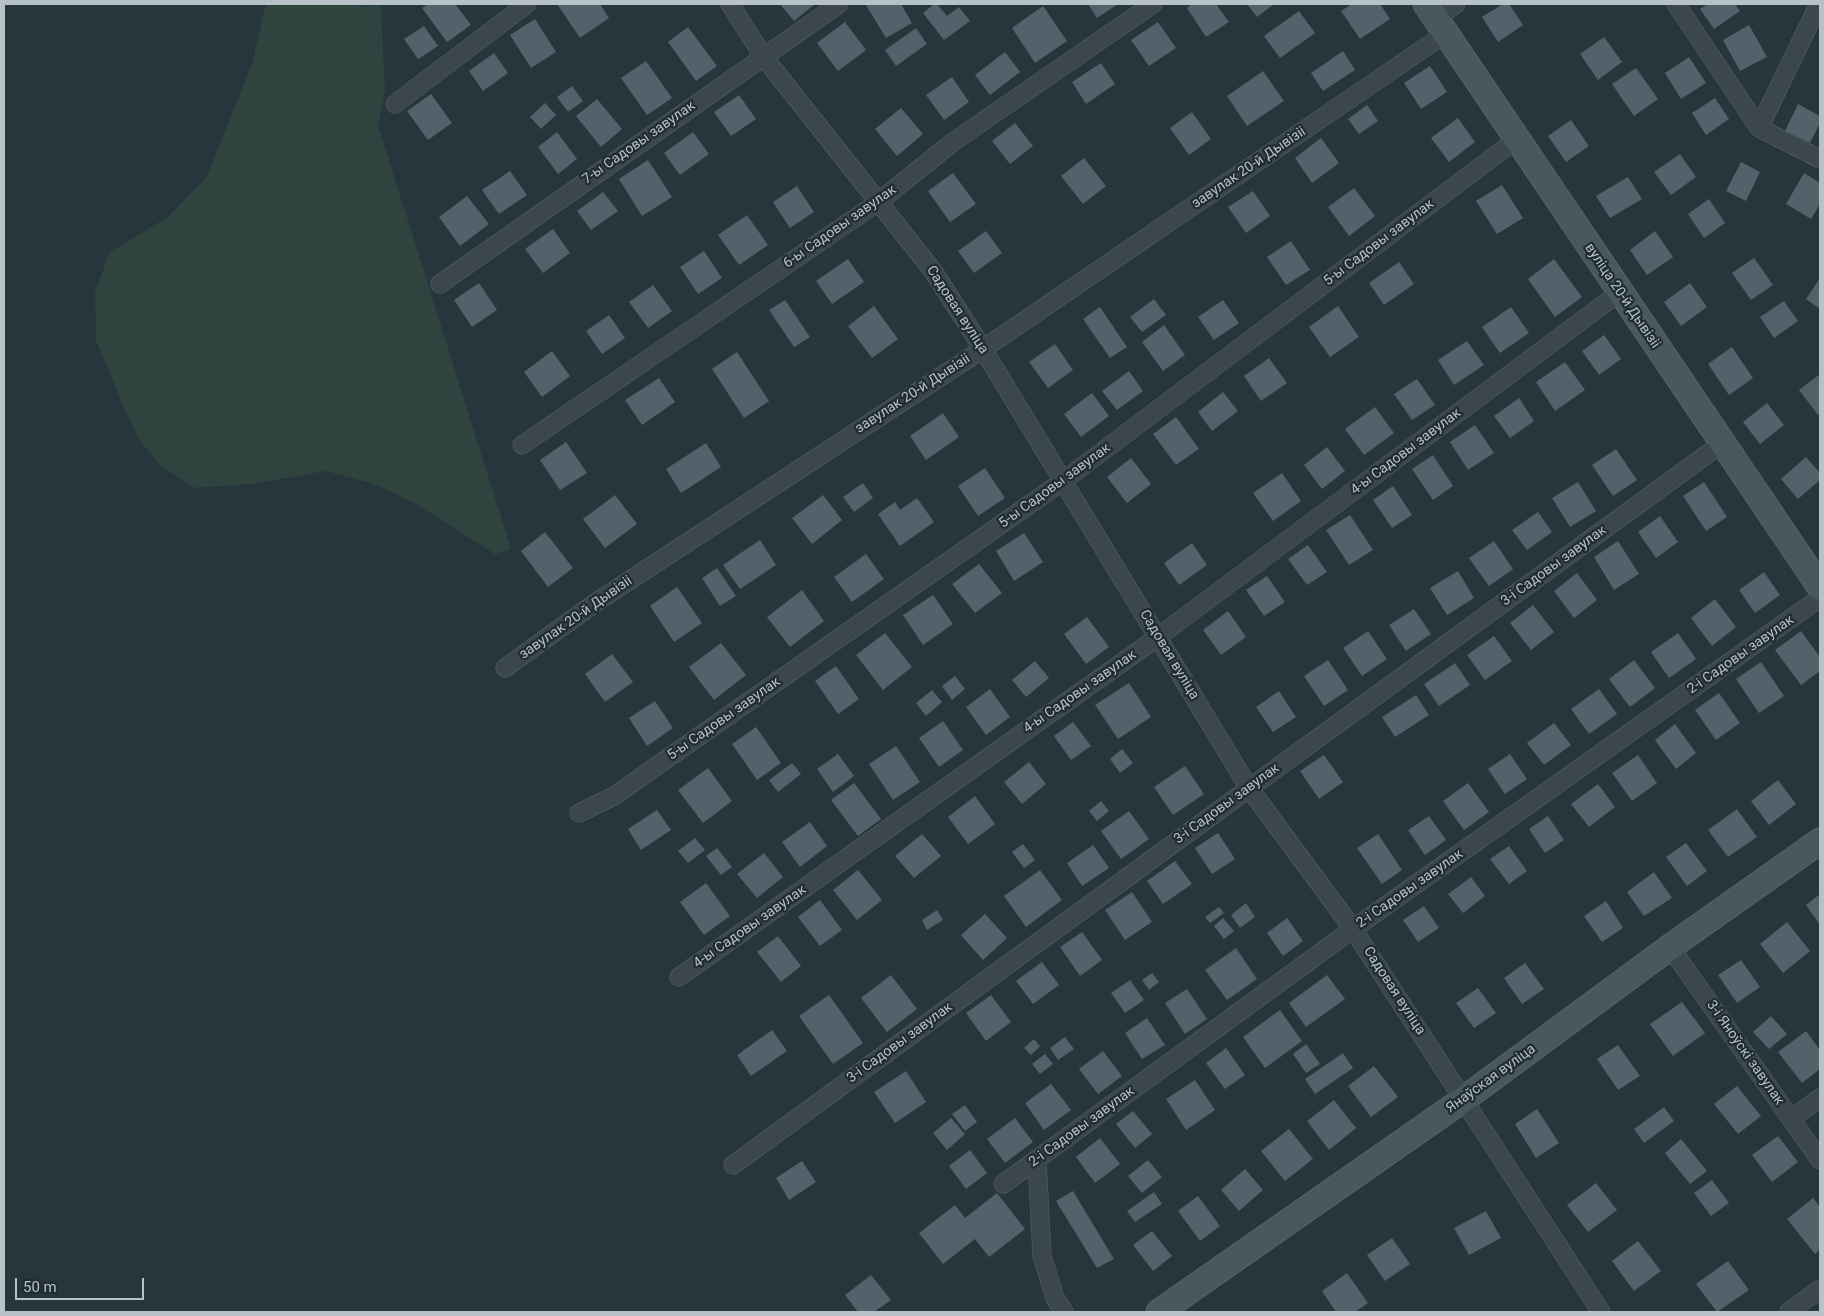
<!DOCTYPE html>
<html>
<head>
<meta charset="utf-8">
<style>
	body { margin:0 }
	#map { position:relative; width:1824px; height:1316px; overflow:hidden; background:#27353c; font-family:Roboto,sans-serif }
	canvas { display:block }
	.frame { position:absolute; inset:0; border:5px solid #b7c1c8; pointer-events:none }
	.scale { position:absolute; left:15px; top:1278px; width:129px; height:22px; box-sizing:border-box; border:2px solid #b7c1c8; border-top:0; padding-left:6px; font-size:15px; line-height:18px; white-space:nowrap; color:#b7c1c8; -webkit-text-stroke:4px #202c32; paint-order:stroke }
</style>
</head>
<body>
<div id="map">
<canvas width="1824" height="1316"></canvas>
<div class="frame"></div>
<div class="scale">50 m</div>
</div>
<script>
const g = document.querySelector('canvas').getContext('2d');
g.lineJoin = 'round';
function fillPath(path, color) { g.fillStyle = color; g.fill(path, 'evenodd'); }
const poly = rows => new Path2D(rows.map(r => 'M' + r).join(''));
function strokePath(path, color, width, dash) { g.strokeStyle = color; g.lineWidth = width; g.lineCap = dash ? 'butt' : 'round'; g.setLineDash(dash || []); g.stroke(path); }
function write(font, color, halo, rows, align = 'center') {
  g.font = font + ' Roboto,sans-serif'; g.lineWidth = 4.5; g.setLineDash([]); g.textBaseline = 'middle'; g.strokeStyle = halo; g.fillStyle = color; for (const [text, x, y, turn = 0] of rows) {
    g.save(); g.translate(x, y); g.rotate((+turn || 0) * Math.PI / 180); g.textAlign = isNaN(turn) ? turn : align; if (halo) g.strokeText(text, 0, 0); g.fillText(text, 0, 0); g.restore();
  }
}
fillPath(poly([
	[266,4,360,4,360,7,381,4,385,92,378,125,511,549,495,554,413,502,374,484,326,471,251,484,195,488,161,466,139,440,121,401,96,340,95,291,110,252,168,217,206,178,252,64]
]), '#2f443f');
fillPath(poly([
	[428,4,455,4,471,25,447,42,422,8],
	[557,4,600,4,609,18,580,38],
	[780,4,815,4,794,21],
	[868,4,901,4,912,23,886,38,866,5],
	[934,4,937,4,947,16,959,7,970,21,944,40,923,13],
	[1088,4,1118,4,1097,18],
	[1192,4,1216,4,1229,22,1206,37,1187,8],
	[1247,4,1274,4,1257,17],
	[1352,4,1380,4,1390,19,1360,39,1341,11],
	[1503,4,1509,4,1523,25,1498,42,1482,17],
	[1708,4,1735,4,1740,11,1714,29,1700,9],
	[1043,6,1067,41,1035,63,1012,28],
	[1299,11,1315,33,1280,58,1264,36],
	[535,19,556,52,531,68,510,35],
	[845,22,866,50,838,71,817,43],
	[1158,22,1176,48,1149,66,1131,40],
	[1749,25,1767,57,1740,71,1723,40],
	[424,26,438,46,418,59,404,39],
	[688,27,717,66,696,81,668,42],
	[916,28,927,44,896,66,885,50],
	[1604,37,1622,62,1598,80,1580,54],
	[1343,51,1355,70,1323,91,1311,73],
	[1005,52,1020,72,990,95,975,75],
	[494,53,508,73,483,91,469,71],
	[1689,57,1706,83,1681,99,1665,73],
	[646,61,672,98,647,115,621,78],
	[1101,63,1115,84,1086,104,1072,82],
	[1430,66,1447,92,1421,109,1404,83],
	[1636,68,1658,99,1634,116,1612,84],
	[1263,71,1284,101,1247,126,1227,96],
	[952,77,969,102,944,120,926,95],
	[572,86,583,101,568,112,557,97],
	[431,94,452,123,428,140,407,111],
	[739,95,756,119,731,136,714,112],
	[1715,98,1729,119,1706,135,1692,113],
	[597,99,622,129,601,147,576,116],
	[545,103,556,115,541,129,530,117],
	[1798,104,1820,116,1820,123,1810,143,1785,131],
	[1367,105,1378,121,1359,134,1348,119],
	[901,108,923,134,897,156,875,129],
	[1192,112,1211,139,1189,155,1170,128],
	[1458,118,1475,142,1449,162,1431,138],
	[1571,120,1589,146,1566,162,1548,136],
	[1015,123,1033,146,1010,164,992,141],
	[557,132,577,159,558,174,538,147],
	[693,132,709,154,680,175,664,153],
	[1321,138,1339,163,1312,183,1295,158],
	[1680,154,1696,177,1671,195,1654,172],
	[1084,158,1106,186,1083,204,1061,176],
	[648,160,672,197,642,216,619,179],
	[1741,162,1760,172,1746,201,1726,191],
	[510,171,527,195,499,214,482,190],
	[953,173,976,204,950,222,928,191],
	[1804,173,1820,183,1820,204,1811,219,1786,204],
	[1628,177,1642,199,1610,218,1596,196],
	[1502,185,1523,218,1497,234,1476,201],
	[797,186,814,212,790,228,773,202],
	[1354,188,1375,216,1349,236,1328,207],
	[1253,191,1270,216,1246,233,1228,207],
	[603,192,618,211,591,230,577,211],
	[467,196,489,224,460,246,439,217],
	[1709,199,1725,223,1704,238,1688,214],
	[747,215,768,245,739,265,718,235],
	[553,229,570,253,543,273,525,249],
	[986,231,1002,253,974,273,958,251],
	[1655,231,1673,257,1647,275,1630,250],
	[1291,241,1310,270,1286,285,1267,257],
	[704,251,722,278,698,294,680,267],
	[1754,258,1773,285,1751,300,1732,273],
	[848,259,864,282,832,304,816,281],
	[1554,259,1582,297,1555,317,1528,279],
	[1399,262,1414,284,1384,305,1369,283],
	[1820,278,1820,309,1806,299],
	[479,283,497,310,472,327,454,300],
	[1690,283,1707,307,1681,326,1664,302],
	[653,285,672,311,648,328,629,302],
	[1154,299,1166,315,1142,332,1130,317],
	[785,300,810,337,794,347,769,310],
	[1223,300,1239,323,1214,340,1198,317],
	[1784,301,1798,321,1774,338,1760,317],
	[874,306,898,339,872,358,848,326],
	[1338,306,1359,337,1330,357,1309,327],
	[1100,307,1127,347,1110,358,1083,319],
	[1511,307,1529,333,1500,353,1482,327],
	[609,315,625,338,602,354,586,331],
	[1164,325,1185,355,1163,371,1142,342],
	[1604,335,1621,359,1599,375,1582,351],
	[1467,341,1484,365,1454,385,1438,360],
	[1055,344,1073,370,1048,388,1029,362],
	[1732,347,1753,378,1729,395,1708,364],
	[552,351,570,376,542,397,524,372],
	[737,352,769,401,744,418,712,369],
	[1269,358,1287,383,1261,401,1244,376],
	[1565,362,1585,390,1555,411,1536,382],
	[1129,371,1143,391,1117,410,1102,391],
	[1820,374,1820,413,1818,415,1799,390],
	[659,378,675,402,642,425,625,400],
	[1417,379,1435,405,1412,420,1394,394],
	[1223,392,1238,411,1212,431,1198,412],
	[1092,393,1109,416,1081,437,1064,414],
	[1519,398,1534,421,1510,438,1494,416],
	[1767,403,1784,425,1760,444,1743,422],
	[1375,407,1394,433,1364,455,1345,429],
	[943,413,959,437,926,460,910,436],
	[1176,417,1199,449,1176,465,1153,434],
	[1475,425,1494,453,1468,470,1450,442],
	[566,442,587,473,560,490,540,460],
	[706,443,721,467,681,493,666,469],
	[1327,447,1345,471,1322,489,1304,465],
	[1616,449,1637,480,1613,496,1592,465],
	[1433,455,1453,486,1433,500,1412,469],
	[1806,457,1820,473,1820,480,1798,499,1781,479],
	[1131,458,1151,484,1127,503,1107,477],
	[985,468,1005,498,978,516,958,486],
	[1282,473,1301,501,1273,521,1253,493],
	[1578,482,1596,511,1570,527,1552,498],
	[1704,482,1727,517,1706,531,1683,496],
	[863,483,873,498,854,512,843,497],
	[1393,486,1412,515,1392,528,1373,500],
	[615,495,637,524,605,548,583,519],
	[823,495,842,520,812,544,792,518],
	[917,498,934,522,900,546,878,514,895,502,900,510],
	[1538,512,1552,532,1527,550,1512,530],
	[1350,515,1373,550,1349,565,1326,530],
	[1660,516,1678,542,1656,558,1638,532],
	[545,532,573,568,548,587,521,551],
	[1024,533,1043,562,1014,581,996,551],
	[760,540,776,565,740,589,723,565],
	[1494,541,1513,569,1489,586,1469,558],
	[1618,541,1639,574,1614,590,1594,557],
	[1192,543,1207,565,1179,585,1164,563],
	[1308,545,1327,572,1307,585,1288,559],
	[866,554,884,579,852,602,834,577],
	[979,564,1002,593,975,613,952,584],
	[717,568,736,596,720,606,702,578],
	[1458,571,1474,598,1447,615,1430,588],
	[1764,572,1780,595,1755,613,1739,590],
	[1577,573,1597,600,1574,618,1554,591],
	[1267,576,1285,602,1264,616,1246,590],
	[677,587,702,623,674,642,650,606],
	[802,590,824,621,790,647,767,617],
	[933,595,953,624,923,645,903,615],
	[1715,599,1736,627,1712,646,1691,618],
	[1533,605,1554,632,1531,650,1510,623],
	[1414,609,1431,634,1406,651,1389,625],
	[1228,611,1246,637,1221,655,1203,630],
	[1087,617,1109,647,1086,664,1064,634],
	[1368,631,1387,659,1362,676,1343,648],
	[1801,631,1820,657,1820,671,1801,685,1775,650],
	[885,633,912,667,883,690,856,655],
	[1678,633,1696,659,1669,678,1651,652],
	[1494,636,1512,661,1485,680,1467,655],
	[721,643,746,675,714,700,689,667],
	[612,654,633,682,605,702,585,674],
	[1328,660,1348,690,1324,706,1304,676],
	[1634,660,1655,688,1630,707,1609,679],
	[1035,661,1049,678,1026,697,1012,680],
	[1761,662,1784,696,1759,713,1736,679],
	[1455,663,1470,685,1439,706,1424,684],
	[836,666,859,699,838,714,815,681],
	[955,676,965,689,952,700,942,686],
	[1129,683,1151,717,1118,739,1095,705],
	[990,689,1010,717,986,735,966,707],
	[1599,689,1617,714,1589,734,1571,709],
	[932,690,942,702,926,716,916,703],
	[1279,691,1296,717,1273,732,1256,707],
	[1719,693,1740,723,1716,740,1695,710],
	[1416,695,1429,715,1395,737,1382,717],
	[655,701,673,728,647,746,629,718],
	[943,721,963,750,939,767,919,738],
	[1073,722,1091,746,1071,760,1054,736],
	[1554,723,1571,745,1544,765,1527,743],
	[1675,724,1696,753,1676,769,1655,740],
	[756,727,781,763,757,780,732,744],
	[896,746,920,782,893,800,869,764],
	[1122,749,1133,763,1120,773,1110,759],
	[838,754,854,776,833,792,817,769],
	[1510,754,1527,779,1505,794,1488,769],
	[1324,755,1343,782,1319,799,1300,771],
	[1638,755,1657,783,1632,801,1612,773],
	[1029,762,1046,784,1022,804,1004,782],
	[792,763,801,774,778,792,769,780],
	[1185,766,1204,794,1173,815,1154,787],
	[708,768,732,801,703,823,678,790],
	[1778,780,1796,804,1769,825,1751,801],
	[854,783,881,819,858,836,831,800],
	[1468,783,1489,812,1464,830,1443,801],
	[1598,784,1615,807,1589,827,1571,804],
	[975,796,995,824,968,844,948,817],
	[1101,801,1109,811,1097,821,1089,811],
	[1737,809,1757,837,1728,857,1708,830],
	[657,810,671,830,641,850,628,829],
	[1129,811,1149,839,1121,859,1101,831],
	[1429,816,1446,840,1425,855,1408,830],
	[1548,816,1564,840,1545,853,1529,829],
	[810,822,827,846,800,867,782,842],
	[1218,833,1235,859,1212,874,1195,848],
	[922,834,941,856,914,878,895,856],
	[1378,834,1402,870,1382,884,1357,848],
	[695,838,705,850,688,863,678,851],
	[1686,843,1707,871,1687,886,1666,857],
	[1023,844,1035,860,1024,868,1012,852],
	[1093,845,1109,868,1082,886,1067,863],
	[1509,846,1527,871,1509,884,1490,859],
	[717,848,732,867,721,875,706,856],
	[764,853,783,877,757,898,737,874],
	[1175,861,1192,884,1163,904,1147,881],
	[858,870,882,900,857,920,833,890],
	[1040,870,1062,900,1026,927,1004,896],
	[1654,872,1672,898,1644,916,1627,892],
	[1471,877,1485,896,1463,913,1448,894],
	[706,883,730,916,704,935,680,902],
	[1132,892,1152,922,1125,940,1105,910],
	[1820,894,1820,925,1806,905],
	[820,900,842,930,820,946,798,917],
	[1606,901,1623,928,1602,942,1584,916],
	[1246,903,1255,917,1240,928,1231,915],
	[1424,906,1439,928,1418,942,1403,920],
	[1219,907,1224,913,1210,923,1205,917],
	[937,910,943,920,927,930,922,920],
	[985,914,1007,938,983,960,961,935],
	[1223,918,1234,931,1224,939,1214,926],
	[1287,918,1303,941,1283,956,1267,933],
	[1787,922,1810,951,1783,973,1760,944],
	[1082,932,1102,960,1080,976,1060,947],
	[778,936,801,966,781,982,757,952],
	[1236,948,1257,979,1227,1000,1205,970],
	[1741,960,1760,987,1737,1003,1718,975],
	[1042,962,1059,985,1033,1004,1016,981],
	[1525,963,1544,989,1522,1004,1504,978],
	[1152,973,1159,982,1149,990,1142,980],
	[891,975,917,1009,887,1032,861,998],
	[1327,975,1345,999,1306,1027,1289,1003],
	[1130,980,1144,1000,1125,1013,1111,993],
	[1478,988,1496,1013,1474,1028,1456,1003],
	[1187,989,1207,1019,1185,1034,1165,1003],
	[829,995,863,1043,833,1064,799,1016],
	[991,995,1011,1022,986,1041,966,1013],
	[1682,1002,1705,1033,1673,1056,1650,1024],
	[1280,1010,1302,1041,1265,1068,1243,1037],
	[1771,1016,1787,1034,1769,1049,1753,1032],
	[1147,1018,1165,1045,1142,1059,1125,1033],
	[772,1030,787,1051,751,1076,737,1055],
	[1806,1031,1820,1050,1820,1069,1802,1083,1778,1052],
	[1065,1037,1074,1049,1058,1060,1050,1048],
	[1034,1039,1040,1046,1031,1055,1024,1048],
	[1306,1044,1320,1064,1306,1073,1293,1054],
	[1618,1045,1640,1076,1618,1090,1597,1059],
	[1226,1048,1245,1075,1225,1089,1206,1063],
	[1103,1051,1122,1076,1098,1094,1079,1069],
	[1343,1053,1353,1068,1315,1094,1305,1079],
	[1045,1054,1053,1064,1040,1074,1032,1064],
	[1374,1066,1398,1097,1371,1117,1348,1086],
	[906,1071,926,1102,895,1123,874,1092],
	[1195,1080,1215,1110,1186,1130,1166,1099],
	[1051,1084,1071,1110,1044,1130,1025,1103],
	[1737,1086,1761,1116,1738,1134,1714,1104],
	[1334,1100,1356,1128,1329,1150,1307,1121],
	[965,1105,977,1122,965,1131,952,1114],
	[1664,1107,1674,1121,1644,1143,1634,1129],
	[1537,1109,1559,1143,1536,1158,1515,1124],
	[1133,1111,1152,1134,1135,1148,1116,1124],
	[951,1118,965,1134,947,1150,933,1133],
	[1015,1118,1033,1142,1005,1163,987,1139],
	[1289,1129,1313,1159,1285,1181,1261,1151],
	[1778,1136,1798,1162,1772,1182,1752,1155],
	[1100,1138,1120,1164,1095,1183,1076,1157],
	[1681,1139,1707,1171,1690,1184,1665,1153],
	[970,1150,987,1173,966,1189,949,1166],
	[1148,1160,1162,1177,1142,1193,1128,1176],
	[802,1161,816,1182,789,1200,776,1178],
	[1245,1169,1263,1190,1239,1211,1221,1190],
	[1712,1180,1729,1203,1711,1216,1694,1193],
	[1596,1183,1617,1210,1588,1232,1567,1205],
	[1073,1191,1114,1259,1097,1268,1056,1201],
	[1154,1192,1162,1204,1135,1222,1127,1211],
	[997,1193,1025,1229,989,1257,975,1239,943,1264,919,1233,955,1205,965,1218],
	[1198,1196,1220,1226,1200,1241,1178,1211],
	[1813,1198,1820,1207,1820,1249,1815,1254,1787,1219],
	[1486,1211,1501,1238,1469,1255,1454,1228],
	[1152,1231,1172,1256,1153,1271,1133,1245],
	[1392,1238,1410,1264,1385,1281,1367,1255],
	[1638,1241,1661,1271,1634,1291,1612,1261],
	[1728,1261,1749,1290,1717,1312,1696,1284],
	[1347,1273,1368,1303,1355,1312,1336,1312,1322,1291],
	[871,1275,891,1300,874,1312,858,1312,845,1295]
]), '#53626a');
const street = poly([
	[730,4,763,56,933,271,983,349,1249,788,1353,929,1601,1312],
	[1676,4,1759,128,1820,159],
	[1435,18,1456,4],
	[395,104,527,4],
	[1759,128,1819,4],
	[440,284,839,4],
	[522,445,877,203,953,142,1153,4],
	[505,668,595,603,983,349,1445,34],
	[579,813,614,796,1063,481,1517,139],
	[1670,947,1820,1160],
	[679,977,1158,637,1620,292],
	[1791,1119,1820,1098],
	[1037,1160,1042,1256,1055,1298,1064,1312],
	[733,1165,1721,444],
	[1003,1184,1353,929,1820,598],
	[1789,1312,1820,1289]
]);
const secondary = poly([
	[1426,4,1820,587],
	[1159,1312,1464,1099,1670,947,1820,841]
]);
strokePath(street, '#59646b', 19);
strokePath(secondary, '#59646b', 27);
strokePath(street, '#3b474d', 18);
strokePath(secondary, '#49575f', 25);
write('14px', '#b7c1c8', '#202c32', [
	["7-ы Садовы завулак",639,143,-35],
	["завулак 20-й Дывізіі",1249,168,-34],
	["6-ы Садовы завулак",840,227,-35],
	["5-ы Садовы завулак",1379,243,-37],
	["вуліца 20-й Дывізіі",1622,296,56],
	["Садовая вуліца",957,310,57],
	["завулак 20-й Дывізіі",913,394,-33],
	["4-ы Садовы завулак",1406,452,-37],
	["5-ы Садовы завулак",1055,486,-36],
	["3-і Садовы завулак",1554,566,-36],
	["завулак 20-й Дывізіі",576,618,-35],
	["Садовая вуліца",1169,655,59],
	["2-і Садовы завулак",1741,655,-35],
	["4-ы Садовы завулак",1080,692,-35],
	["5-ы Садовы завулак",724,719,-35],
	["3-і Садовы завулак",1227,804,-36],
	["2-і Садовы завулак",1410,889,-35],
	["4-ы Садовы завулак",750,927,-35],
	["Садовая вуліца",1394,991,57],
	["3-і Садовы завулак",900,1043,-36],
	["3-і Яноўскі завулак",1745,1053,55],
	["Янаўская вуліца",1491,1079,-36],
	["2-і Садовы завулак",1082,1127,-36]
]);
</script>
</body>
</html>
